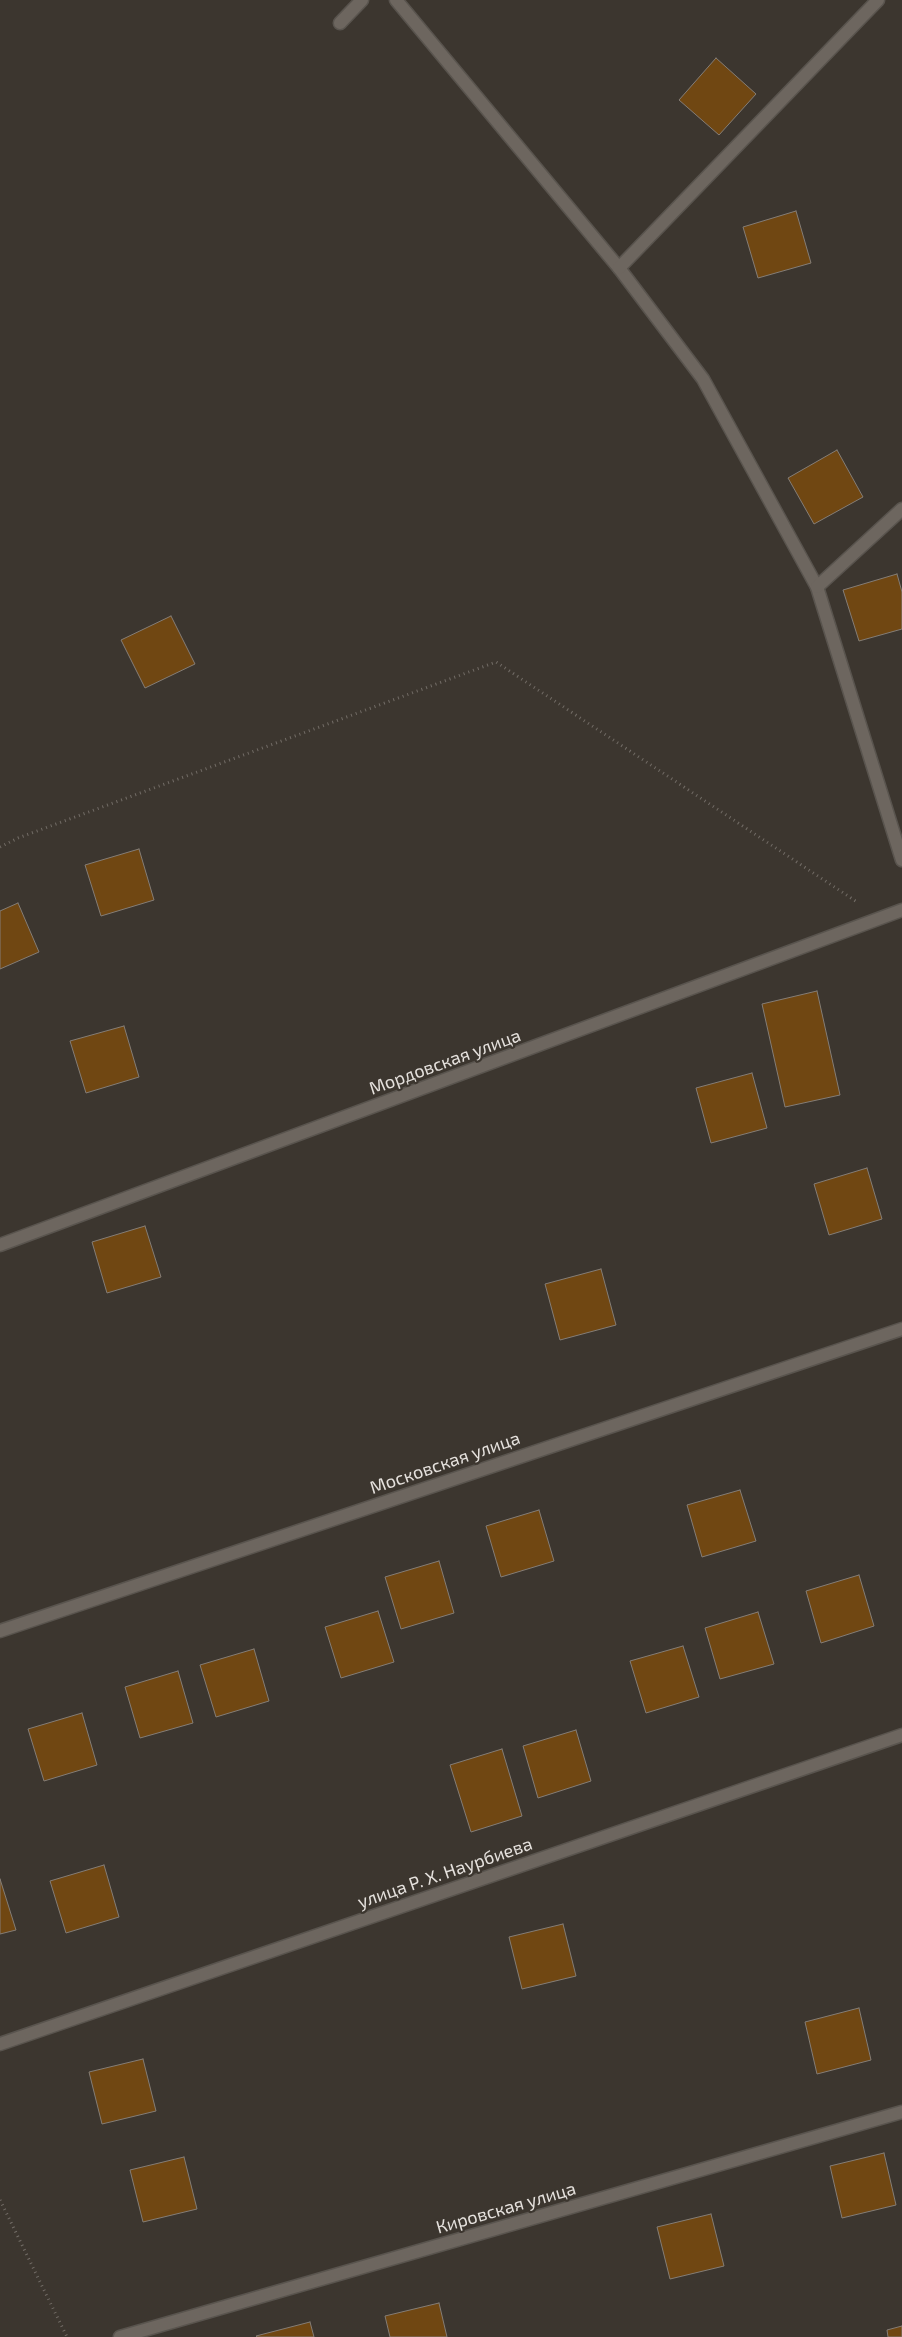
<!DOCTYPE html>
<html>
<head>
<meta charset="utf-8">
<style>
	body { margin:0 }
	canvas { display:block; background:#3c362f }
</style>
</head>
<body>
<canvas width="902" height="2337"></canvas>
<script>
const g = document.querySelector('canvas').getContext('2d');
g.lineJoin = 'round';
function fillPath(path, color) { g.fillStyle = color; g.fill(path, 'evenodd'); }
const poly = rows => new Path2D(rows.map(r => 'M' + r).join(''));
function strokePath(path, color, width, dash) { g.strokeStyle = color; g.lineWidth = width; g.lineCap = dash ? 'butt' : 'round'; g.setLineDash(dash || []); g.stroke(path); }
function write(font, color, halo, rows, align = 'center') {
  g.font = font + ' "Exo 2",sans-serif'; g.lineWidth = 4.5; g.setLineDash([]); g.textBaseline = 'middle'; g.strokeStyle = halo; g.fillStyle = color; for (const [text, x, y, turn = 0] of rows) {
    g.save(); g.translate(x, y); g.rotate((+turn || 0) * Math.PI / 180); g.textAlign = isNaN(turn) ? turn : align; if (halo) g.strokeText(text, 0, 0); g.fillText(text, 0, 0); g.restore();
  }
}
const building = poly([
	[716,58,756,94,719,135,679,100,716,58],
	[796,211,811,263,758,278,743,227,796,211],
	[837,450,863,497,814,524,788,478,837,450],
	[897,574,902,592,902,629,859,641,843,590,897,574],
	[171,616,195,664,145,688,121,640,171,616],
	[139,849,154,900,101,916,85,865,139,849],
	[18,903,39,952,0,969,0,911,18,903],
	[817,991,840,1095,785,1107,762,1004,817,991],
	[124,1026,139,1077,86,1093,70,1041,124,1026],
	[752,1073,767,1128,711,1143,696,1088,752,1073],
	[867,1168,882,1219,829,1235,814,1184,867,1168],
	[145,1226,161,1277,107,1293,92,1242,145,1226],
	[601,1269,616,1325,560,1340,545,1284,601,1269],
	[740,1490,756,1541,702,1557,687,1505,740,1490],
	[539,1510,554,1561,501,1577,486,1526,539,1510],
	[439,1561,454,1613,401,1629,385,1577,439,1561],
	[859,1575,874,1626,821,1643,806,1591,859,1575],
	[378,1611,394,1662,341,1678,325,1627,378,1611],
	[758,1612,774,1664,720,1679,705,1628,758,1612],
	[683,1646,699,1697,646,1713,630,1661,683,1646],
	[254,1649,269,1701,216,1717,200,1665,254,1649],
	[178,1671,193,1723,140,1738,125,1687,178,1671],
	[82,1713,97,1765,44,1781,28,1729,82,1713],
	[576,1730,591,1781,538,1798,523,1746,576,1730],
	[502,1749,522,1816,471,1832,450,1765,502,1749],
	[104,1865,119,1917,66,1933,50,1881,104,1865],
	[0,1879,16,1930,0,1934,0,1879],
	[563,1924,576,1976,522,1989,509,1937,563,1924],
	[859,2008,871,2060,817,2074,805,2022,859,2008],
	[143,2059,156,2111,102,2124,89,2072,143,2059],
	[884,2153,896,2205,842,2218,830,2166,884,2153],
	[184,2157,197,2209,143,2222,130,2170,184,2157],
	[711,2214,724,2266,670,2279,657,2227,711,2214],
	[439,2303,447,2337,390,2337,385,2316,439,2303],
	[310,2322,314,2337,257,2337,256,2336,310,2322],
	[902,2326,902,2337,888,2337,887,2330,902,2326]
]);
fillPath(building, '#704712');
strokePath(building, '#847d76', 1);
const lane = poly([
	[396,0,619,268,703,379,817,587,902,860]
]);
const street = poly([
	[340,23,362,0],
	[619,268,878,0],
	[817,587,902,509],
	[0,1245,902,910],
	[0,1631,902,1329],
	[0,2044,902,1735],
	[120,2337,902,2112]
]);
strokePath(lane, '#59544e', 15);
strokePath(street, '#59544e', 15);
strokePath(poly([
	[0,847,18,838,496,662,857,902],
	[0,2200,67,2337]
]), '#726c66', 3, [1, 4]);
strokePath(lane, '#6d665f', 12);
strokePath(street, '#6d665f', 12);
write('18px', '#e5e1dd', '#3c362f', [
	["Мордовская улица",445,1062,-20],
	["Московская улица",445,1463,-19],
	["улица Р. Х. Наурбиева",445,1873,-19],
	["Кировская улица",506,2208,-16]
]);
</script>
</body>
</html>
